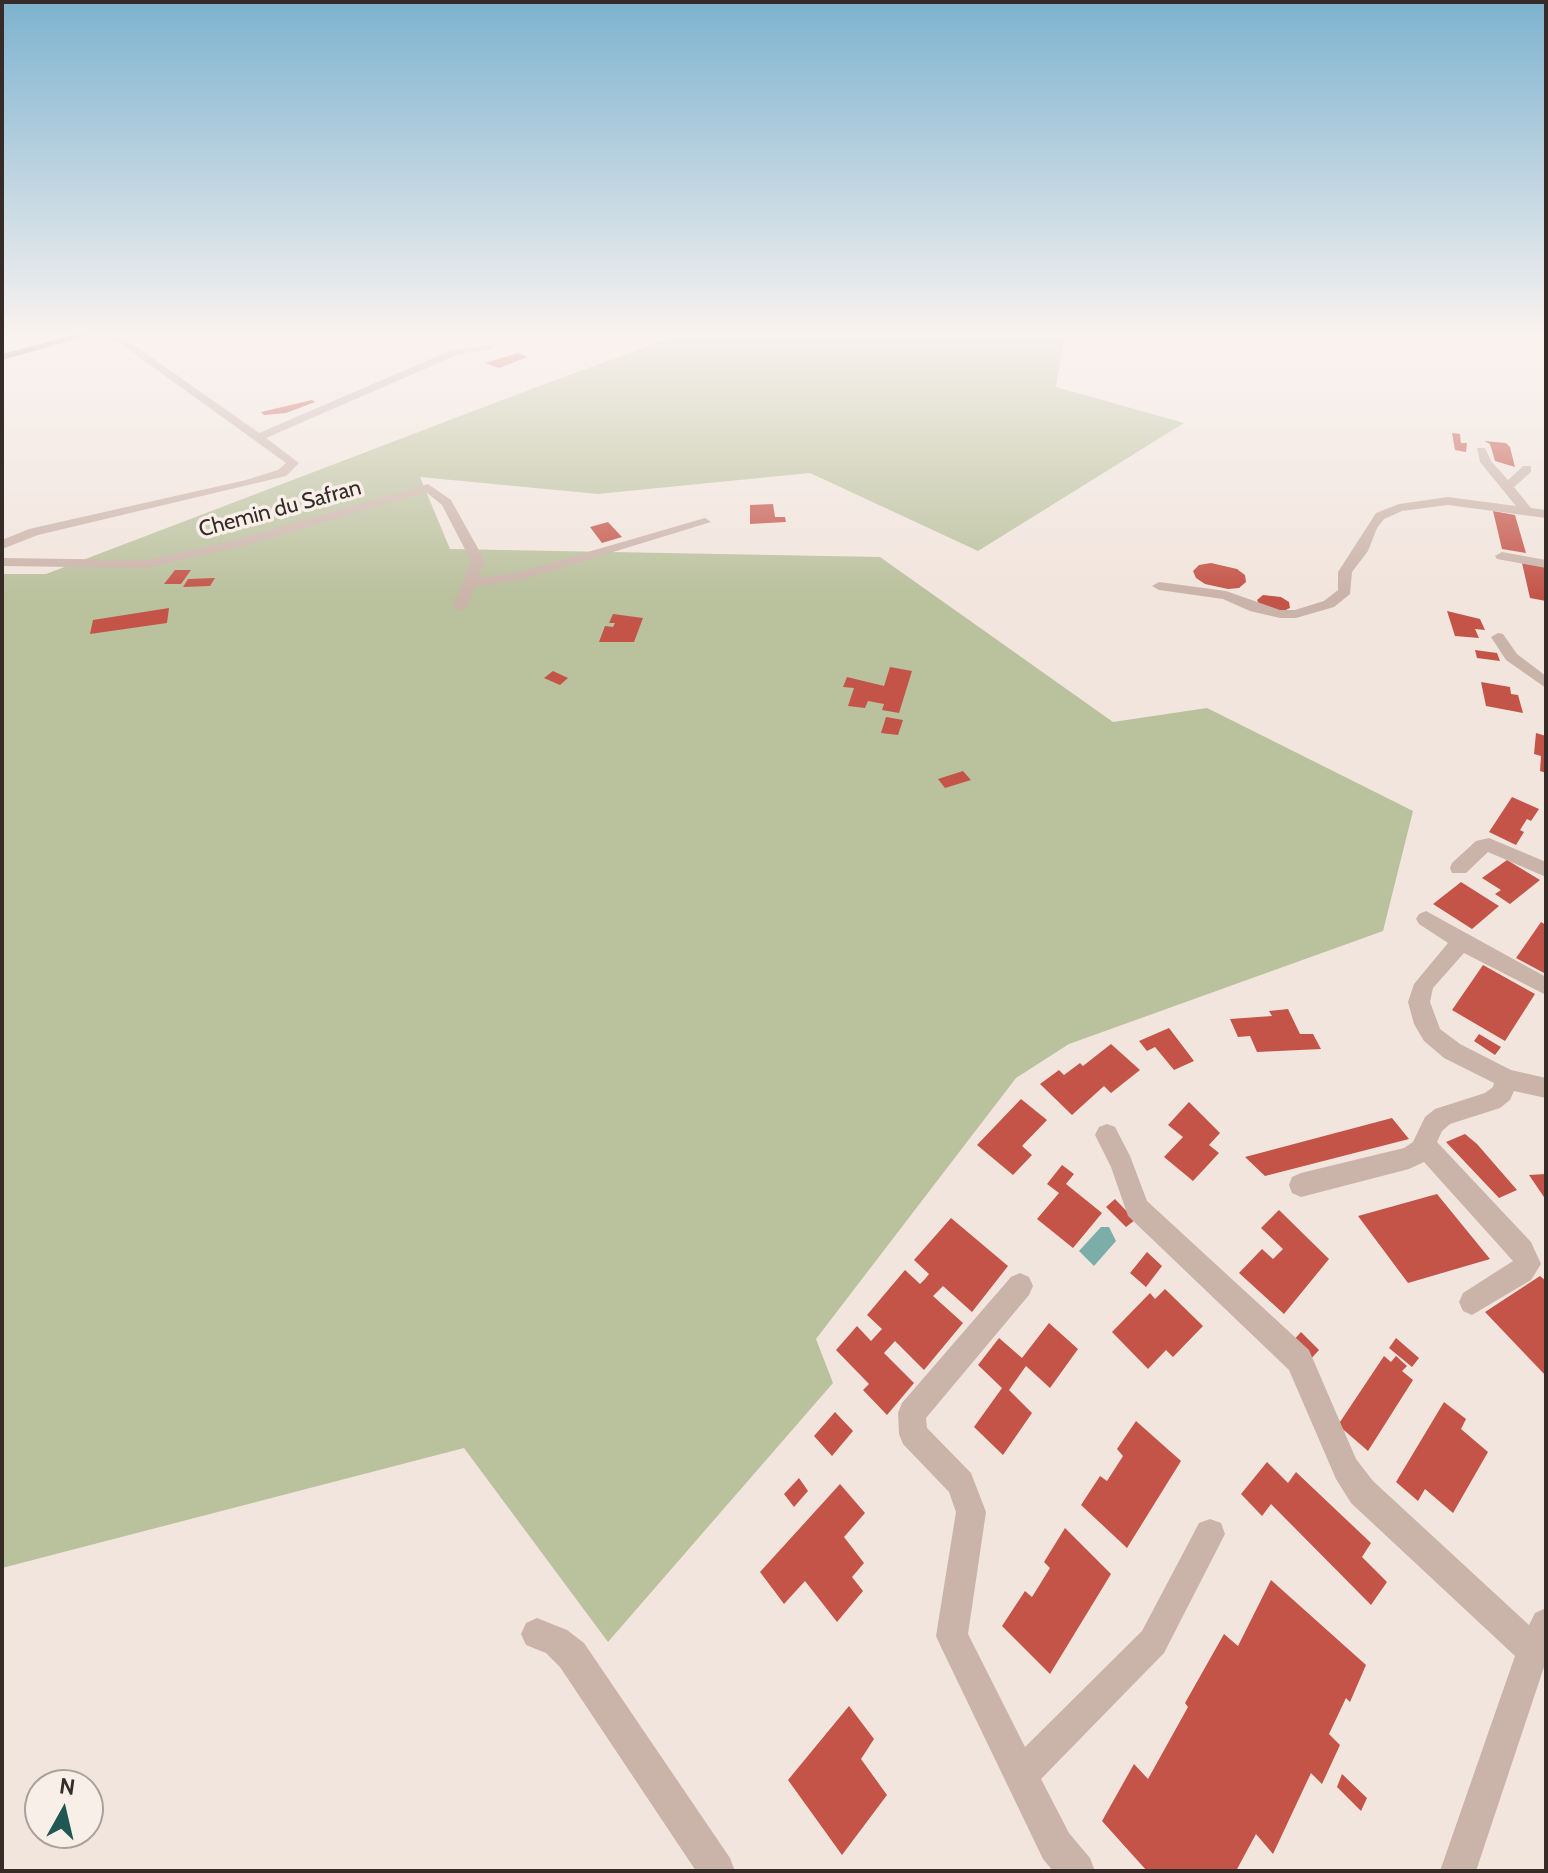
<!DOCTYPE html>
<html>
<head>
<meta charset="utf-8">
<style>
	body { margin:0 }
	#map { position:relative; width:1548px; height:1873px; overflow:hidden; background:#f2e5dd; font-family:Cabin,sans-serif }
	canvas { display:block }
	.frame { position:absolute; inset:0; border:4px solid #372b28; pointer-events:none }
	.north { position:absolute; left:24px; top:1769px; width:80px; height:80px; box-sizing:border-box; background:#f9efe9; border:2px solid #aba19c; border-radius:50%; rotate:8deg; font-size:22px; font-weight:700; line-height:32px; text-align:center; color:#372b28 }
	.north::after { content:''; display:block; margin:auto; width:28px; height:36px; background:#1f5853; clip-path:polygon(50% 0,100% 100%,50% 72%,0 100%) }
</style>
</head>
<body>
<div id="map">
<canvas width="1548" height="1873"></canvas>
<div class="frame"></div>
<div class="north">N</div>
</div>
<script>
const g = document.querySelector('canvas').getContext('2d');
g.lineJoin = 'round';
function fillPath(path, color) { g.fillStyle = color; g.fill(path, 'evenodd'); }
const poly = rows => new Path2D(rows.map(r => 'M' + r).join(''));
function write(font, color, halo, rows, align = 'center') {
  g.font = font + ' Cabin,sans-serif'; g.lineWidth = 7; g.setLineDash([]); g.textBaseline = 'middle'; g.strokeStyle = halo; g.fillStyle = color; for (const [text, x, y, turn = 0] of rows) {
    g.save(); g.translate(x, y); g.rotate((+turn || 0) * Math.PI / 180); g.textAlign = isNaN(turn) ? turn : align; if (halo) g.strokeText(text, 0, 0); g.fillText(text, 0, 0); g.restore();
  }
}
fillPath(poly([
	[680,335,1065,335,1056,387,1184,423,978,551,810,473,598,494,420,477,450,549,880,557,1113,722,1207,708,1413,811,1383,931,1069,1044,1016,1078,816,1339,833,1383,608,1642,464,1448,2,1568,2,574,46,574,547,383]
]), '#bac19d');
fillPath(poly([
	[1101,1227,1109,1227,1116,1241,1094,1266,1079,1251]
]), '#7caea9');
fillPath(poly([
	[518,353,528,357,499,368,485,363],
	[312,400,315,402,286,413,264,415,261,412],
	[1452,433,1460,434,1461,443,1467,443,1466,452,1455,450],
	[1484,441,1506,443,1510,447,1515,467,1495,461,1490,444],
	[773,504,775,517,785,517,786,522,750,524,750,505],
	[1493,511,1515,515,1526,553,1502,549],
	[608,522,622,537,602,543,590,527],
	[1211,563,1237,569,1245,575,1246,582,1239,588,1228,589,1205,584,1196,578,1193,571,1199,565],
	[1522,563,1546,567,1546,601,1530,598],
	[175,570,191,570,181,584,164,584],
	[215,578,210,586,183,587,188,579],
	[1263,595,1281,597,1289,602,1290,608,1281,612,1259,604,1257,600],
	[169,608,167,623,90,634,93,620],
	[1447,611,1480,619,1485,630,1475,629,1479,638,1455,636],
	[613,614,643,618,634,642,599,642,605,626,613,627,615,623,609,623],
	[1475,650,1497,653,1500,661,1477,658],
	[890,667,912,671,899,713,882,710,884,704,868,701,865,708,848,706,854,688,843,687,847,677,884,686],
	[553,671,568,678,560,685,544,678],
	[1481,682,1510,687,1511,694,1518,695,1523,713,1486,706],
	[886,717,903,720,898,735,881,733],
	[1536,733,1546,736,1546,773,1540,771,1541,756,1534,754],
	[963,771,971,780,945,788,938,779],
	[1512,797,1539,809,1531,821,1527,819,1520,830,1524,832,1516,845,1489,832],
	[1507,860,1540,880,1510,904,1495,894,1501,890,1482,878],
	[1461,882,1499,906,1472,929,1433,904],
	[1541,922,1546,925,1546,974,1516,958],
	[1483,965,1535,994,1505,1041,1452,1010],
	[1288,1009,1300,1034,1313,1034,1321,1049,1257,1052,1250,1036,1238,1037,1230,1019,1272,1016,1269,1011],
	[1169,1028,1194,1061,1174,1070,1155,1047,1147,1051,1139,1041],
	[1479,1034,1501,1047,1495,1055,1474,1041],
	[1111,1044,1140,1070,1111,1093,1104,1086,1072,1115,1040,1084,1059,1070,1064,1075,1080,1063,1083,1066],
	[1021,1099,1047,1120,1022,1146,1032,1155,1013,1175,977,1145],
	[1189,1102,1220,1133,1209,1145,1219,1153,1193,1181,1164,1157,1183,1137,1168,1125],
	[1392,1118,1409,1139,1265,1176,1245,1157],
	[1465,1134,1477,1144,1517,1190,1499,1198,1446,1142],
	[1062,1165,1074,1174,1066,1184,1102,1213,1073,1248,1037,1219,1059,1193,1047,1184],
	[1546,1174,1546,1200,1529,1175],
	[1437,1194,1490,1259,1408,1283,1358,1216],
	[1115,1199,1135,1220,1126,1227,1106,1207],
	[1279,1210,1329,1259,1284,1314,1239,1273,1262,1249,1273,1259,1283,1249,1261,1228],
	[951,1218,1008,1266,972,1312,943,1286,933,1296,963,1323,924,1370,895,1341,884,1353,914,1383,887,1415,863,1390,869,1384,836,1350,857,1326,871,1341,882,1329,867,1315,905,1270,920,1284,925,1279,929,1274,914,1260],
	[1147,1252,1162,1266,1146,1287,1130,1273],
	[1540,1276,1546,1281,1546,1376,1485,1312],
	[1165,1289,1203,1326,1173,1357,1166,1350,1148,1369,1112,1332,1150,1293,1155,1299],
	[1049,1323,1078,1349,1050,1388,1026,1366,1009,1390,1032,1413,1003,1455,974,1427,1002,1388,978,1365,999,1338,1022,1358],
	[1301,1332,1319,1350,1309,1361,1291,1343],
	[1396,1338,1419,1358,1412,1367,1389,1348],
	[1384,1356,1391,1362,1396,1356,1407,1366,1402,1371,1413,1380,1368,1451,1338,1425],
	[1444,1402,1466,1419,1461,1429,1488,1452,1453,1513,1425,1489,1418,1501,1396,1482],
	[835,1412,853,1431,832,1456,814,1436],
	[1136,1421,1181,1461,1127,1548,1081,1505,1100,1476,1107,1481,1123,1456,1117,1449],
	[1267,1462,1288,1483,1296,1472,1371,1543,1362,1557,1387,1582,1371,1605,1271,1504,1262,1516,1241,1494],
	[799,1478,808,1491,794,1507,784,1494],
	[840,1484,865,1513,844,1537,864,1563,852,1577,863,1591,837,1622,805,1581,784,1604,760,1572],
	[1065,1528,1111,1574,1050,1674,1002,1626,1025,1591,1032,1597,1050,1568,1044,1562],
	[1271,1580,1366,1665,1350,1702,1346,1698,1329,1734,1340,1745,1322,1784,1311,1773,1273,1854,1256,1834,1236,1871,1147,1871,1102,1821,1134,1764,1148,1779,1188,1707,1185,1703,1224,1634,1238,1646],
	[849,1706,874,1739,861,1759,887,1795,842,1855,788,1780],
	[1342,1774,1367,1798,1361,1811,1337,1787]
]), '#c45448');
fillPath(poly([
	[90,335,127,340,259,433,452,350,490,345,495,348,457,355,266,438,299,463,286,476,38,535,2,549,2,540,29,529,246,480,278,470,286,463,121,344,90,335],
	[1477,448,1485,448,1491,461,1508,480,1523,466,1531,466,1531,472,1514,487,1531,508,1546,510,1546,518,1448,505,1402,511,1384,519,1377,528,1368,551,1352,572,1350,594,1334,607,1296,618,1280,618,1250,611,1223,599,1159,590,1152,586,1159,582,1226,591,1280,610,1295,610,1324,601,1338,590,1338,572,1376,513,1399,504,1448,497,1516,506,1480,462,1477,448],
	[428,484,451,500,485,561,478,578,519,572,705,518,711,522,525,579,475,587,467,607,460,611,453,607,471,561,442,505,426,492,243,546,146,568,2,566,2,558,146,560,235,540,428,484],
	[1502,552,1546,560,1546,568,1497,559,1495,556,1502,552],
	[1498,633,1503,634,1517,654,1546,676,1546,688,1506,660,1491,637,1498,633],
	[1489,838,1546,862,1546,877,1488,852,1466,873,1452,873,1450,868,1452,863,1476,841,1489,838],
	[1426,911,1546,977,1546,995,1464,953,1433,988,1430,1002,1440,1029,1460,1044,1511,1070,1546,1078,1546,1098,1514,1091,1510,1100,1500,1108,1450,1124,1442,1131,1437,1142,1531,1242,1541,1264,1531,1280,1472,1315,1463,1311,1459,1302,1463,1293,1513,1261,1424,1162,1409,1169,1301,1197,1292,1193,1289,1185,1292,1177,1301,1173,1404,1148,1413,1142,1425,1117,1435,1109,1485,1093,1493,1087,1494,1083,1444,1058,1424,1041,1414,1024,1408,1002,1414,984,1448,943,1419,924,1416,919,1419,914,1426,911],
	[1107,1124,1115,1127,1130,1156,1147,1201,1309,1350,1356,1459,1373,1481,1529,1625,1535,1613,1546,1608,1546,1661,1476,1871,1440,1871,1515,1656,1351,1503,1336,1479,1289,1370,1128,1216,1111,1167,1095,1135,1099,1127,1107,1124],
	[1020,1273,1029,1277,1033,1286,1029,1295,926,1418,927,1428,971,1473,986,1512,968,1634,1025,1747,1142,1631,1199,1523,1210,1519,1221,1523,1225,1534,1164,1653,1041,1779,1069,1833,1090,1858,1095,1871,1053,1871,1043,1859,941,1647,936,1636,956,1512,949,1492,903,1444,899,1434,898,1413,902,1403,1011,1277,1020,1273],
	[537,1618,567,1630,584,1643,730,1858,735,1871,696,1871,560,1667,546,1653,526,1645,521,1634,526,1623,537,1618]
]), '#cab3a9');
fillPath(poly([
	[74,335,91,335,2,360,2,354,74,335]
]), '#795f5a');
const sky = g.createLinearGradient(0, 0, 0, 597);
sky.addColorStop(0, '#7db2cf');
sky.addColorStop(0.56, '#f9f3f0');
sky.addColorStop(1, '#f9f3f000');
g.fillStyle = sky;
g.fillRect(0, 0, 1548, 597);
write('22px', '#372b28', '#f9efe9', [
	["Chemin du Safran",280,509,-15]
]);
</script>
</body>
</html>
